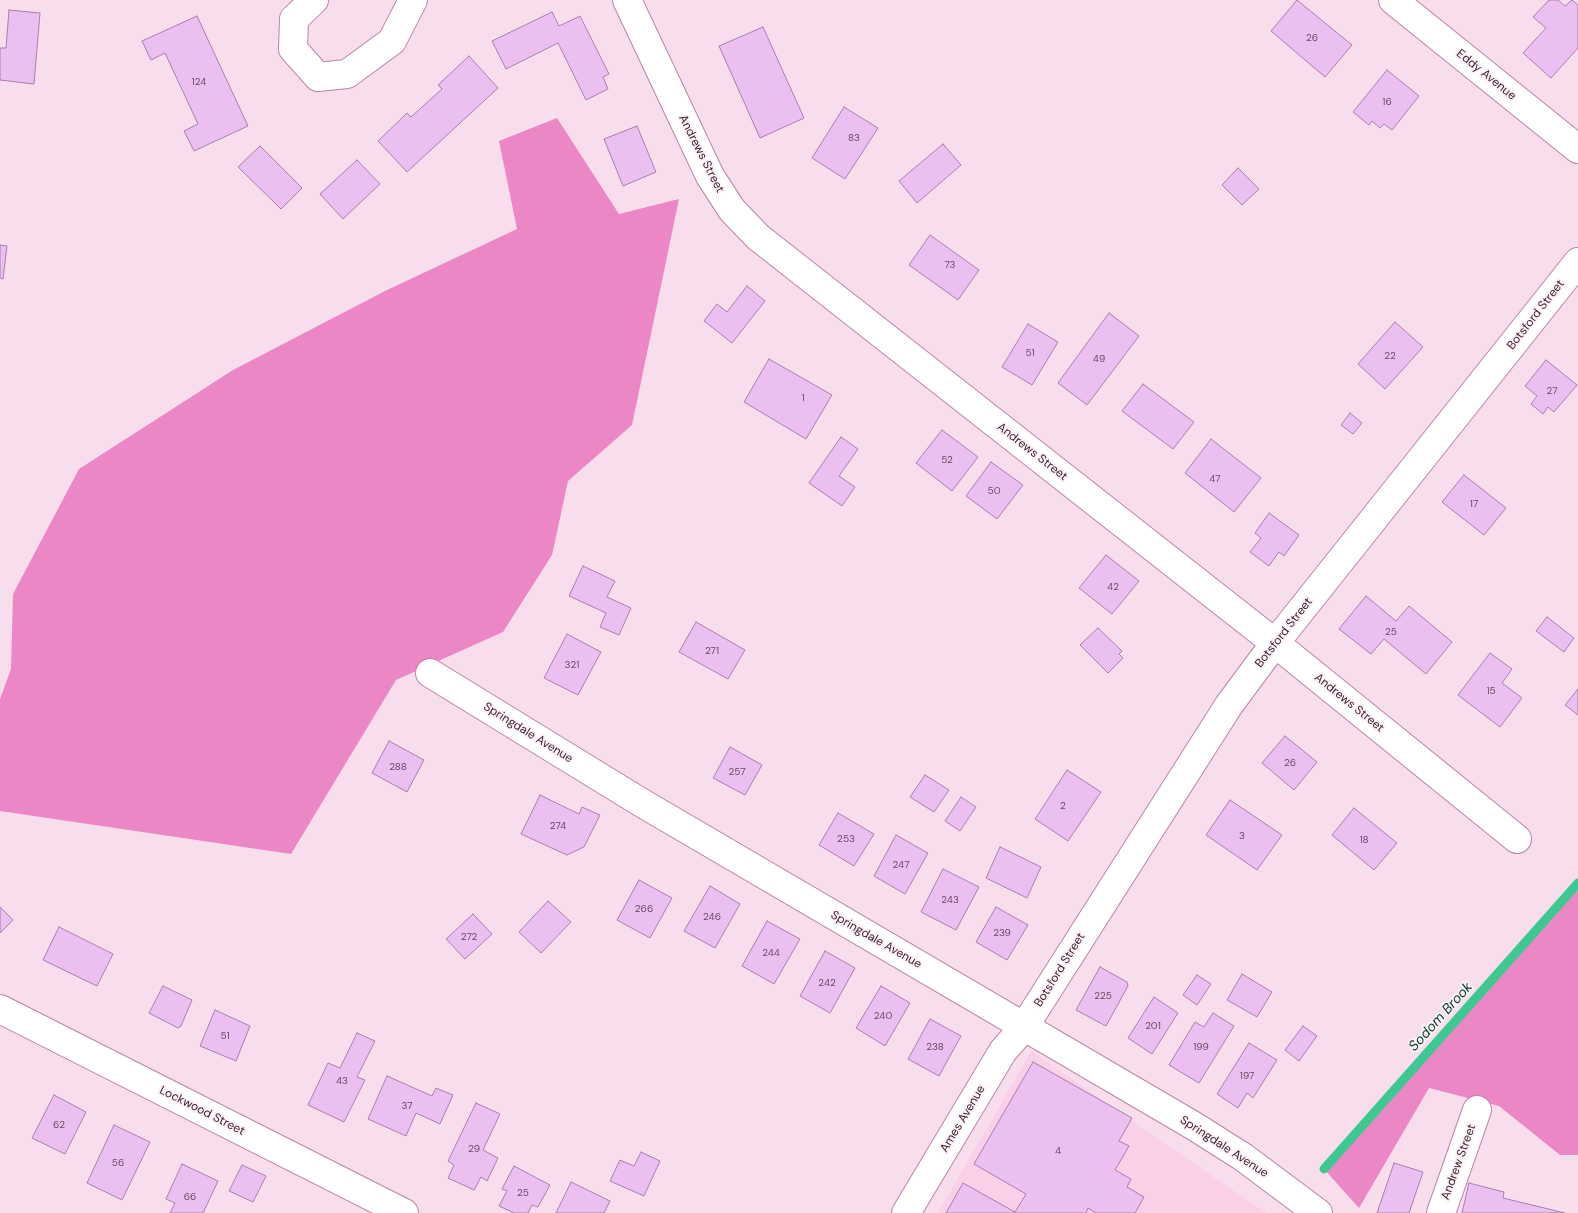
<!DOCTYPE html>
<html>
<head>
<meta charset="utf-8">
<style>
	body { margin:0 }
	canvas { display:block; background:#f8deed }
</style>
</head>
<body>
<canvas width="1578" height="1213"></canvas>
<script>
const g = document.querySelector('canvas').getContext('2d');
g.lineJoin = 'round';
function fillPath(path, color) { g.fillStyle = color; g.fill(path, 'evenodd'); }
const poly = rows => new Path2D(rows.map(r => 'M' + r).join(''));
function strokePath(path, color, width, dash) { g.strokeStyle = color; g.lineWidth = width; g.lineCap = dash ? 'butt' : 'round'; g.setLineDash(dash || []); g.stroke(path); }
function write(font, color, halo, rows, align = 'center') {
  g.font = font + ' "DM Sans",sans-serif'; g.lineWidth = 4; g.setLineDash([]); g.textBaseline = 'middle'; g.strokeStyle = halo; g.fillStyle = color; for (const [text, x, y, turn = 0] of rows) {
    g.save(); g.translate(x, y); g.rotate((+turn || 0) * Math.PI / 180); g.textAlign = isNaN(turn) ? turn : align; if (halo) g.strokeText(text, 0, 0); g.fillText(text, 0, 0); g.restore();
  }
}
fillPath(poly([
	[1031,1051,1266,1213,938,1213]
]), '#fad0e8');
fillPath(poly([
	[557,118,619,214,679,199,632,425,568,481,552,555,503,632,396,680,291,854,0,811,0,699,11,669,13,594,79,469,233,370,385,291,517,229,499,141],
	[1578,888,1578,1155,1560,1155,1499,1106,1429,1088,1359,1208,1324,1169,1510,959]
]), '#eb87c5');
strokePath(poly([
	[1324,1169,1578,883]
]), '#3dc892', 9);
const building = poly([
	[1297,0,1352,45,1325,77,1271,31,1297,0],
	[1549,0,1558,0,1565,6,1572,0,1578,5,1578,48,1551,78,1523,53,1546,28,1533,17,1549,0],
	[9,10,40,13,34,84,0,80,0,48,6,48,9,10],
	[552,12,559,26,580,16,609,74,603,77,608,89,586,100,558,43,506,69,492,41,552,12],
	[197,16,248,126,194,151,184,131,198,124,165,53,151,60,142,41,197,16],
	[763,27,804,118,760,138,719,46,763,27],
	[469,56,498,88,407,172,378,141,407,113,411,117,442,89,438,85,469,56],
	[1387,70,1419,96,1392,130,1384,124,1380,128,1372,121,1369,125,1353,112,1387,70],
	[844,107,878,128,845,179,812,158,844,107],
	[637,126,656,172,623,186,604,139,637,126],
	[943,144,961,165,917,203,899,181,943,144],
	[260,146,302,188,281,209,238,167,260,146],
	[357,160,380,184,343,219,320,194,357,160],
	[1238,168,1259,189,1242,205,1222,185,1238,168],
	[930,235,979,270,958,300,909,265,930,235],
	[0,245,7,246,3,279,0,278,0,245],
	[747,286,765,301,732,343,704,321,717,304,727,312,747,286],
	[1109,313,1139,336,1087,405,1058,383,1109,313],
	[1395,322,1423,347,1385,389,1358,364,1395,322],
	[1028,324,1058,342,1032,385,1002,367,1028,324],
	[769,359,832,395,806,439,744,402,769,359],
	[1546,360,1577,385,1554,412,1548,407,1543,414,1531,404,1537,396,1525,386,1546,360],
	[1143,384,1194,422,1173,449,1122,411,1143,384],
	[1350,413,1362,423,1353,434,1341,425,1350,413],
	[942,430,978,457,952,491,916,463,942,430],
	[841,437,858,449,839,476,855,487,842,506,809,483,841,437],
	[1211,439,1261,478,1234,512,1185,473,1211,439],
	[991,462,1023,485,997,519,966,496,991,462],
	[1464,475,1506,508,1484,535,1442,502,1464,475],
	[1269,513,1299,535,1284,556,1279,552,1269,566,1250,552,1261,538,1255,533,1269,513],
	[1106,555,1139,581,1112,614,1079,588,1106,555],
	[583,566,615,581,607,597,631,608,619,635,600,627,606,613,569,596,583,566],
	[1366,596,1396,621,1409,606,1452,642,1426,674,1384,639,1371,654,1339,629,1366,596],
	[1547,617,1574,638,1564,652,1536,631,1547,617],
	[696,622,745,650,728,679,679,652,696,622],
	[1098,628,1122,651,1119,654,1123,658,1108,673,1080,645,1098,628],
	[567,634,601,652,578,695,544,678,567,634],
	[1490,653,1512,669,1502,683,1522,698,1500,727,1458,695,1490,653],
	[1578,689,1578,715,1565,705,1578,689],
	[1285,736,1317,762,1294,790,1262,763,1285,736],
	[389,741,424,760,407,792,372,773,389,741],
	[730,747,762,765,745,795,713,778,730,747],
	[1067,770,1101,792,1068,841,1035,819,1067,770],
	[925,775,949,790,934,812,910,797,925,775],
	[540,795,579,814,582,807,600,815,584,847,567,855,521,834,540,795],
	[961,797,976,807,960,831,945,821,961,797],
	[1230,800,1282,835,1257,870,1206,835,1230,800],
	[1354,808,1397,843,1374,870,1332,835,1354,808],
	[838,813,874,834,854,866,819,845,838,813],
	[896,835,928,853,905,894,874,876,896,835],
	[1000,847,1041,867,1027,898,986,878,1000,847],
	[943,869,979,887,956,930,921,912,943,869],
	[639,880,672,898,650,938,617,920,639,880],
	[710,886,740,904,715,948,684,931,710,886],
	[548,901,571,922,541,953,519,932,548,901],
	[0,907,13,920,0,933,0,907],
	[996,907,1028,925,1007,960,976,942,996,907],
	[473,914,492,934,465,959,446,939,473,914],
	[767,921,800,939,774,984,742,966,767,921],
	[59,927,113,954,97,986,43,960,59,927],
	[825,951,855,968,830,1013,800,996,825,951],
	[1100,967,1127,982,1128,986,1106,1026,1076,1010,1100,967],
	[1242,974,1272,992,1257,1017,1227,1000,1242,974],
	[1197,975,1211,984,1197,1005,1183,995,1197,975],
	[163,986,192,1000,181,1026,178,1028,149,1013,163,986],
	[881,986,910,1003,885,1046,856,1028,881,986],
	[1154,997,1178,1013,1152,1054,1128,1038,1154,997],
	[215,1010,250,1026,236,1061,200,1046,215,1010],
	[1213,1013,1234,1026,1199,1083,1169,1065,1195,1022,1204,1027,1213,1013],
	[930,1019,961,1036,939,1076,908,1059,930,1019],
	[1303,1026,1317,1036,1299,1061,1285,1050,1303,1026],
	[357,1033,375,1041,357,1077,365,1080,344,1122,308,1105,328,1063,340,1068,357,1033],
	[1249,1043,1277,1060,1253,1098,1247,1093,1238,1108,1217,1094,1249,1043],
	[1033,1062,1132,1118,1119,1141,1129,1146,1115,1170,1131,1179,1127,1187,1144,1197,1135,1213,1096,1213,1088,1208,1086,1213,946,1213,963,1183,1015,1212,1026,1194,974,1164,1033,1062],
	[387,1076,432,1096,436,1088,453,1095,440,1124,416,1113,406,1136,368,1119,387,1076],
	[54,1095,86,1112,65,1154,32,1138,54,1095],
	[476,1103,500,1114,483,1150,498,1158,487,1181,481,1177,474,1190,448,1178,454,1165,448,1161,476,1103],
	[114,1125,150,1142,122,1200,87,1183,114,1125],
	[641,1152,660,1161,644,1196,610,1181,620,1160,634,1166,641,1152],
	[1394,1163,1423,1172,1409,1213,1377,1213,1394,1163],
	[182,1164,218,1181,203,1213,170,1213,175,1203,166,1199,182,1164],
	[242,1165,266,1176,253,1202,229,1191,242,1165],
	[514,1166,550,1185,538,1207,532,1205,528,1213,514,1213,499,1206,507,1191,502,1189,514,1166],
	[571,1182,610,1201,604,1213,556,1213,571,1182],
	[1469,1183,1504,1192,1503,1198,1565,1213,1462,1213,1469,1183]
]);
fillPath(building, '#ecbff1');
strokePath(building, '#a87ead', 1);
const minor = poly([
	[314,0,294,19,293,49,318,77,347,74,392,41,413,0],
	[627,0,710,176,732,210,758,237,1275,643,1517,839],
	[1393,0,1578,149],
	[430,673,642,803,1194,1126,1243,1157,1318,1213],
	[0,1009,404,1213],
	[906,1213,1003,1051,1024,1027,1229,705,1275,643,1578,262],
	[1441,1213,1477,1110]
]);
strokePath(minor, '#bd83a5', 30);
strokePath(minor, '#fff', 28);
write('10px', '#674b62', null, [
	["26",1312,38],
	["124",199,82],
	["16",1387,102],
	["83",854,138],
	["73",950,265],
	["51",1030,353],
	["22",1390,356],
	["49",1099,359],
	["27",1552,391],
	["1",803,398],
	["52",947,460],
	["47",1215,479],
	["50",994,491],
	["17",1474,504],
	["42",1113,587],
	["25",1391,632],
	["271",712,651],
	["321",572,665],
	["15",1491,691],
	["26",1290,763],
	["288",398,767],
	["257",737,772],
	["2",1063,806],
	["274",558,826],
	["3",1242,836],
	["253",846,839],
	["18",1364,840],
	["247",901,865],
	["243",950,900],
	["266",644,909],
	["246",712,917],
	["239",1002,933],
	["272",469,937],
	["244",771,953],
	["242",827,983],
	["225",1103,996],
	["240",883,1016],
	["201",1153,1026],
	["51",225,1036],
	["238",935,1047],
	["199",1201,1047],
	["197",1247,1076],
	["43",342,1081],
	["37",407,1106],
	["62",59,1125],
	["29",474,1149],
	["4",1058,1151],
	["56",118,1163],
	["25",523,1193],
	["66",190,1197]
]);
write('12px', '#3b2432', '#fdf0f7', [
	["Eddy Avenue",1486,75,39],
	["Andrews Street",701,154,63],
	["Botsford Street",1536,315,-52],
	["Andrews Street",1032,452,38],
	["Botsford Street",1284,633,-52],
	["Andrews Street",1349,703,39],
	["Springdale Avenue",528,733,32],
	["Springdale Avenue",876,940,30],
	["Botsford Street",1060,970,-58],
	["Lockwood Street",202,1111,27],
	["Ames Avenue",963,1119,-59],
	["Springdale Avenue",1224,1147,33],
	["Andrew Street",1459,1162,-70]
]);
write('italic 14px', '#003d28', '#fdf0f7', [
	["Sodom Brook",1441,1017,-48]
]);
</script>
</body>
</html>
